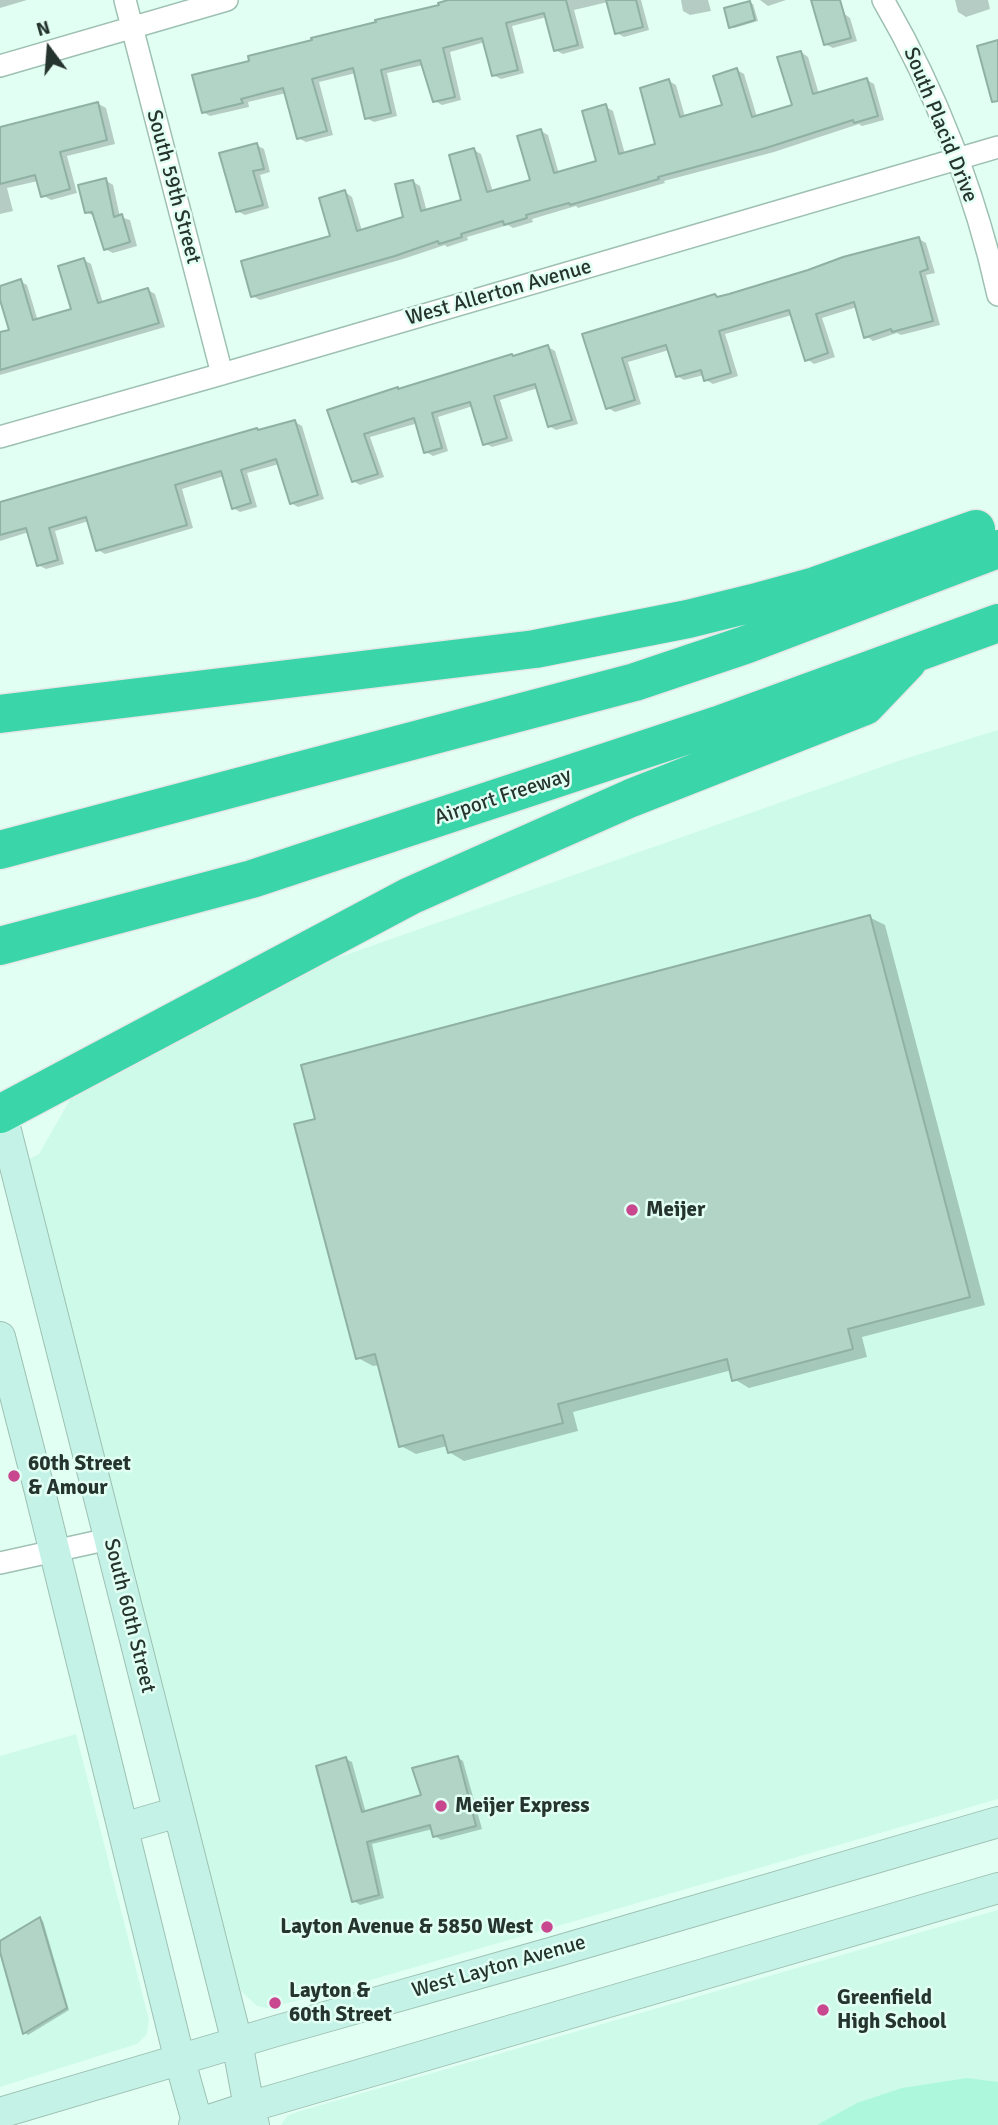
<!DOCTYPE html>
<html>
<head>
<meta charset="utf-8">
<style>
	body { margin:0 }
	#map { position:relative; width:998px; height:2125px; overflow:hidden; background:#e2fff4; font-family:Signika,sans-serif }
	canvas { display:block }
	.north { position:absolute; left:14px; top:14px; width:70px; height:70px; -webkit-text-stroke:5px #e2fff4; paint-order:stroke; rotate:344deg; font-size:19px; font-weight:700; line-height:28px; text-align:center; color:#26342f }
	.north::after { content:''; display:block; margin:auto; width:24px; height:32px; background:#26342f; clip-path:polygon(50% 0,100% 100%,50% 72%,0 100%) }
</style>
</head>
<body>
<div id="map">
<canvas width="998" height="2125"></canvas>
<div class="north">N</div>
</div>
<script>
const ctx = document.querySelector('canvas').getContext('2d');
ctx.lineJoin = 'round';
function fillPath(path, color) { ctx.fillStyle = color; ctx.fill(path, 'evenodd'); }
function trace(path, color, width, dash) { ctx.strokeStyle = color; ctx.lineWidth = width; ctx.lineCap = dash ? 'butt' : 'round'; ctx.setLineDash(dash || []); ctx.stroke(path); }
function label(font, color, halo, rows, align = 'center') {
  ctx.font = font + ' Signika,sans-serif'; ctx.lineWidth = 5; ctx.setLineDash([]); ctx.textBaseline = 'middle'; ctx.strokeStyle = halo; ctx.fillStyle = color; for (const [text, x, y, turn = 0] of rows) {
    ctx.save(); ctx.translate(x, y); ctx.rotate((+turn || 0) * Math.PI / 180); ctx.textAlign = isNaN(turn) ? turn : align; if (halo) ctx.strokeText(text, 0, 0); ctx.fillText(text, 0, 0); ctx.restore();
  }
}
fillPath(new Path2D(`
	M998,730v1069l-690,199 -41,10 -10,-2 -16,-15 -4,-14 -210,-817 12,-6 40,-70 221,-113 604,-212z
	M76,1734l73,286 -2,14 -10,10 -137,43v-331z
	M998,1910v215h-717l6,-9 13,-5z`), '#cefbe9');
fillPath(new Path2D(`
	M967,2078l31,4v43h-181l40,-22 45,-15z`), '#adf8dd');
fillPath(new Path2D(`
	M0,0h27l-27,8z
	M455,0h186l8,30 -25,7 -7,-4 -9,-31 -34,8 10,38 -21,6 -8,-4 -8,-33 -35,9 12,47 -23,6 -8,-4 -8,-33 -35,10 11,48 -19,5 -7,-4 -12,-36 -36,8 10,43 -23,6 -8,-4 -10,-45 -37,9 14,53 -27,7 -8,-4 -12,-45 -38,9 1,5 -39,9 -7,-4 48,-50 190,-56z
	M681,0h27l3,11 -21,4 -7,-4z
	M760,0h26l-18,6z
	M955,0h33l2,9 -24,8 -8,-5z
	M750,3l3,1 5,17 -24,7 -3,-2z
	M843,13l7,5 7,23 -24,7 -8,-4z
	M801,52l7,5 11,37 48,-14 7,4 10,36 -22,6 -3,-2 -85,28 -110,29 1,2 -87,25 -2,-2 -44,13 1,3 -20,6 -5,-3 -41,12 1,3 -21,7 -2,-2 -42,14 -143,41 -8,-4 80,-59 13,-45 7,5 10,34 43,-12 7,-38 8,5 7,26 37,-11 10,-51 7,4 12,38 39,-11 9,-50 7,4 11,39 39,-12 7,-56 8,5 12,43 32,-9 12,-64 7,4 9,32 39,-11 13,-36 7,4 13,43 37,-11z
	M97,103l9,5 9,36 -48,12 10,37 -26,7 -9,-5 -4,-14 -31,7 6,23 -13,3v-85z
	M256,145l8,4 6,23 -10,3 9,33 -24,7 -8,-4z
	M105,180l8,5 7,32 10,3 7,26 -24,7 -8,-4 -11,-33 -8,-4z
	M919,239l7,4 9,30 -9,2 14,50 -39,10 -4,-2 -24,8 -7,-5 -9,-29 -35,11 13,39 -21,7 -7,-5 -15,-44 -67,19 13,42 -25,8 -7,-4 -2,-5 -20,5 -7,-4 -8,-26 -41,12 13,42 -26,8 -7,-4 -24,-73 135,-37z
	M84,260l7,4 12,39 45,-13 7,4 10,33 -165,48v-41l11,-3 -11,-37v-7l20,-6 7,4 11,36 35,-11z
	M548,347l7,4 23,73 -22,6 -7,-4 -11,-38 -38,12 13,41 -21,6 -7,-4 -12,-37 -35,11 10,34 -15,5 -7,-4 -8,-29 -48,14 14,40 -24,8 -7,-4 -23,-70z
	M295,422l7,4 22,73 -26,8 -7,-4 -12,-39 -32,9 10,34 -17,5 -7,-4 -9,-32 -42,13 11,39 -88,26 -7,-4 -9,-29 -34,10 9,33 -18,5 -8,-4 -9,-33 -29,9v-37z
	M869,917l16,8 100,380 -123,32 5,20 -118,31 -15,-9 -2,-9 -159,42 5,19 -114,30 -15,-9 -2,-6 -31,8 -15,-8 -21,-81 -7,1 -15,-8 -41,-238z
	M457,1757l6,4 19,68 -41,11 -6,-4 -2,-7 -61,15 12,54 -24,7 -6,-4 -8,-142 6,3 14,51 57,-17z
	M40,1919l3,2 26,89 -41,25 -3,-2 -25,-90z`), '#0003');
const building = new Path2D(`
	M448,0h118l12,45 -24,6 -10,-38 -38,10 12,47 -26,6 -10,-38 -39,10 12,49 -22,5 -13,-42 -39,10 10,43 -26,6 -12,-51 -41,11 15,52 -30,8 -14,-51 -42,11 2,4 -41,10 -10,-38 57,-14 -1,-5 64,-16 -1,-2 65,-16 -1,-2 64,-15 -1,-2z
	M606,0h30l7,27 -28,7z
	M811,0h29l11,38 -27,7z
	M750,1l5,19 -26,8 -5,-20z
	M998,40v61l-6,1 -15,-56z
	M801,51l12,43 54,-16 11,38 -24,7 -1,-3 -87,28 -108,29 1,2 -89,26 -1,-2 -43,12 1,3 -23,7 -1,-4 -42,13 1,3 -23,7 -1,-3 -43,15 -144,41 -10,-36 89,-25 -11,-38 26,-8 12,41 46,-14 -8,-33 18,-4 8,31 40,-11 -12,-45 25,-7 13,44 43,-12 -13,-44 24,-7 13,44 42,-12 -14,-50 24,-7 13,50 36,-10 -15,-56 29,-9 11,38 42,-12 -9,-29 24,-8 15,49 40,-12 -15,-48z
	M98,102l9,38 -47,12 10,37 -29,8 -6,-22 -35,9v-57z
	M257,143l7,26 -11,2 10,34 -27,7 -17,-59z
	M106,178l8,39 8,-3 8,28 -26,8 -12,-38 -7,1 -7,-28z
	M919,237l9,32 -8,3 13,49 -41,11 -1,-3 -27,9 -10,-36 -38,12 12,39 -23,8 -16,-51 -70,21 12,42 -27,8 -3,-11 -25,7 -10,-32 -44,13 13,42 -29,9 -24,-75 133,-40 2,3 12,-3 79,-24 35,-13z
	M84,258l14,45 50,-15 11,35 -159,47v-38l9,-2 -9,-30v-14l21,-7 12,41 38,-11 -13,-43z
	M548,345l24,75 -24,7 -13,-43 -41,12 13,42 -24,7 -13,-43 -38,11 10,35 -18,5 -10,-35 -50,16 14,40 -26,8 -25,-72 71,-23v2l114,-35 1,2z
	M295,420l23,75 -28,9 -14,-45 -35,11 10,33 -19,6 -11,-38 -46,14 12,40 -91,26 -10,-34 -37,11 9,32 -21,6 -11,-38 -26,7v-33l257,-74 1,2z
	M870,915l100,382 -122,32 5,20 -121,32 -5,-22 -169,45 5,19 -115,30 -5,-18 -44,12 -24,-93 -19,5 -62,-235 21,-5 -14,-54z
	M458,1756l18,70 -43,11 -3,-12 -63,17 12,53 -27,7 -36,-136 30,-9 16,55 59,-17 -9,-27z
	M40,1917l27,91 -44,26 -23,-82v-11z`);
fillPath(building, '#b1d4c6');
trace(building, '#8fb1a4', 2);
const street = new Path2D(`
	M125,0l97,374
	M883,0c52,89 93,194 115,295
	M0,66l227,-66
	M0,437l222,-63 776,-227
	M0,1563l109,-24`);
const secondary = new Path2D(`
	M0,1107l237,935 12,65 5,18
	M0,1337l40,155 140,569 18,64
	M123,1828l55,-16
	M0,2113l276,-82 278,-79 444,-130
	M194,2125l55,-18 749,-219`);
const highway = new Path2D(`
	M0,714l535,-65 153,-30 65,-16 62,-17 161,-57
	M0,850l635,-168 110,-37 253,-96
	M0,946l252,-67 466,-154 280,-102
	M0,1114l410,-218 221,-98 234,-92 43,-45`);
trace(street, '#9ec0b3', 24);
trace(secondary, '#9ec0b3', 32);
trace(highway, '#e5e7e6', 41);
trace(street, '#fff', 21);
trace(secondary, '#c4f2e6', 30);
trace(highway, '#3bd5aa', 38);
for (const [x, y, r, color] of [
	[632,1210,7,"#c9478f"],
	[14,1476,7,"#c9478f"],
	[441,1806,7,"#c9478f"],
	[547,1927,7,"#c9478f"],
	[275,2003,7,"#c9478f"],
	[823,2010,7,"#c9478f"]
]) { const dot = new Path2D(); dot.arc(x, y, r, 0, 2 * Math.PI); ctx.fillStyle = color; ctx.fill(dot); trace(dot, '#e2fff4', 2.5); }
label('21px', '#26342f', '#e2fff4', [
	["South Placid Drive",940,125,68],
	["South 59th Street",173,187,75],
	["West Allerton Avenue",499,293,-16],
	["Airport Freeway",503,797,-18],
	["South 60th Street",129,1616,76],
	["West Layton Avenue",499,1967,-16]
]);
label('bold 21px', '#26342f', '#e2fff4', [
	["Meijer",646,1210],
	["60th Street",28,1464],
	["& Amour",28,1488],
	["Meijer Express",455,1806],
	["Layton Avenue & 5850 West",533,1927,"right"],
	["Layton &",289,1991],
	["60th Street",289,2015],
	["Greenfield",837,1998],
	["High School",837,2022]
], 'left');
</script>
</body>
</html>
